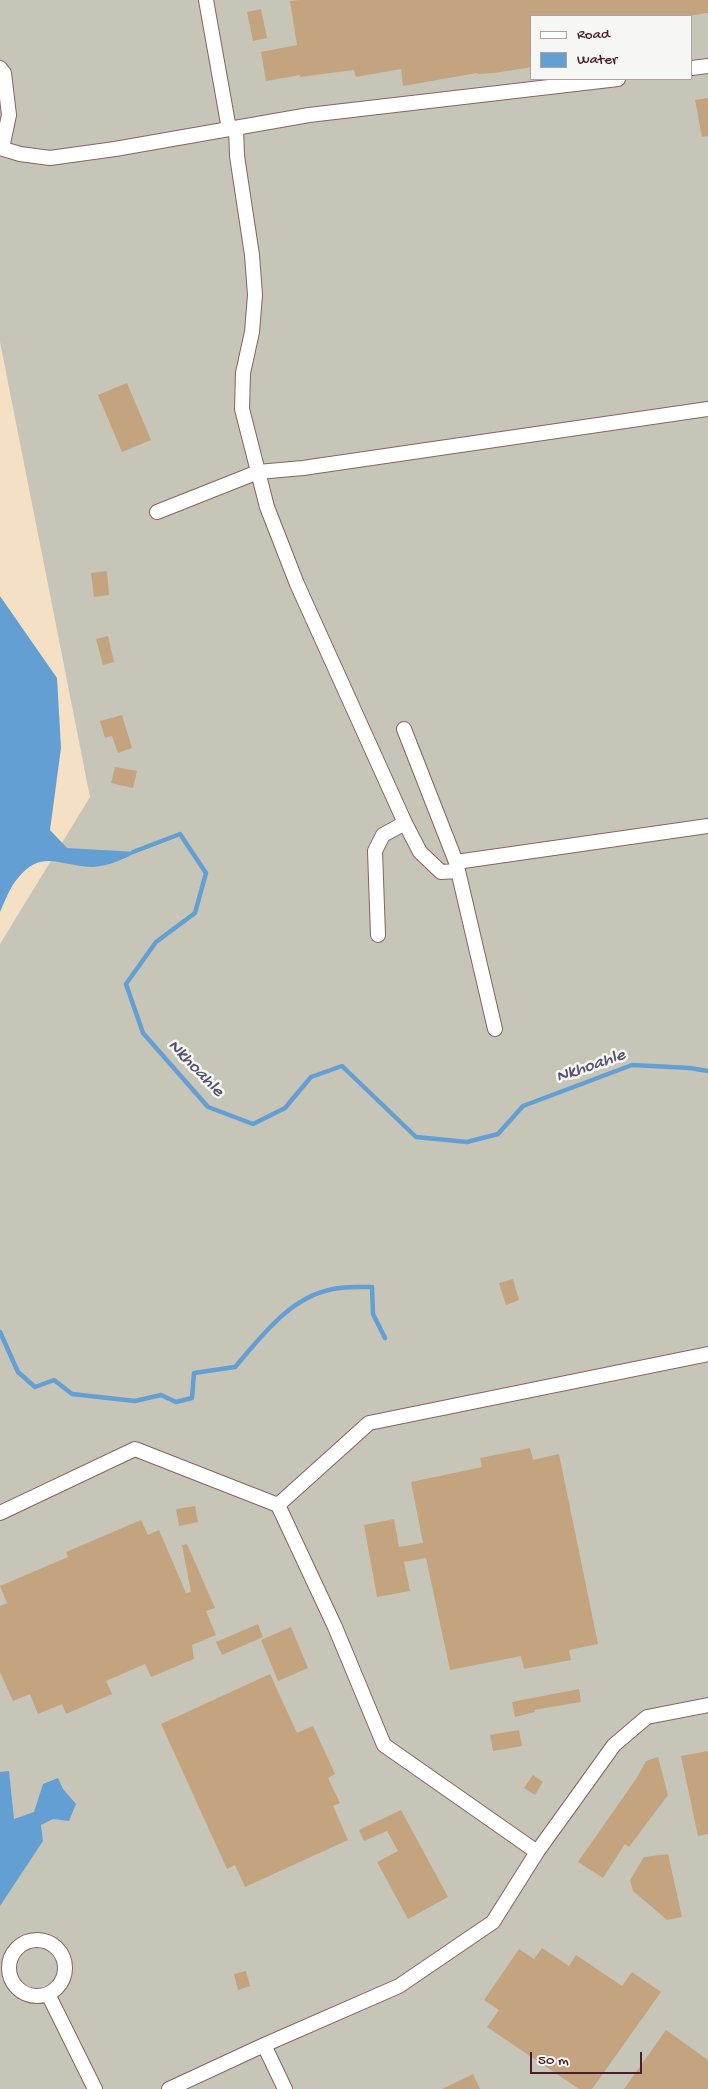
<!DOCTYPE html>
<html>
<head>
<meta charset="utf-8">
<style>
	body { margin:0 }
	#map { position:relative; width:708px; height:2089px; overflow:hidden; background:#f4e0c5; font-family:"Gochi Hand",sans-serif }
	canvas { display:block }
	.legend { position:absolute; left:530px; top:15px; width:162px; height:65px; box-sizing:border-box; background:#f6f6f2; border:1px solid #b1a0a2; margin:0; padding:6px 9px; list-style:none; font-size:15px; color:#4a1f2b }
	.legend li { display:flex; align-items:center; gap:10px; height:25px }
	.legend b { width:25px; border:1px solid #b1a0a2 }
	.scale { position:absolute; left:530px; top:2052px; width:112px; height:22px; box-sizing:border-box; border:2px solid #4a1f2b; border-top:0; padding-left:6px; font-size:15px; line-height:18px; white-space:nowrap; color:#4a1f2b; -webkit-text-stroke:4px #f6f6f2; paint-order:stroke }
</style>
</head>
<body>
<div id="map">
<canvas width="708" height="2089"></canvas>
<ul class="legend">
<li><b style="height:6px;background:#fff"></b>Road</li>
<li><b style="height:14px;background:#649fd4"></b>Water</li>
</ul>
<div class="scale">50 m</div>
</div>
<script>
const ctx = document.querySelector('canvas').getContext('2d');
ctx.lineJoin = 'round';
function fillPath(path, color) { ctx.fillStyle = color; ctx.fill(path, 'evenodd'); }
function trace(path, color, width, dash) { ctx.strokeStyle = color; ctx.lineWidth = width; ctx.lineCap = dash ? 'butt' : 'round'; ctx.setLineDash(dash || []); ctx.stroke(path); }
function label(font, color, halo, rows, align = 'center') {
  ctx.font = font + ' "Gochi Hand",sans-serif'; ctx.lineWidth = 5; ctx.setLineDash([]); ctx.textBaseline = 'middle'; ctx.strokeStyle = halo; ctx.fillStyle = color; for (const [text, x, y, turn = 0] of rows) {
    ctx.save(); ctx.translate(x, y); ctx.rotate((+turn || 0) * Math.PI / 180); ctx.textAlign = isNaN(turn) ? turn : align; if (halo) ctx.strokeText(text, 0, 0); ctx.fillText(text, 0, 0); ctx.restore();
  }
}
fillPath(new Path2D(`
	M0,0h708v2089h-708v-1145l90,-147 -90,-455zM532,16h160v63h-160z`), '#c7c5b8');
fillPath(new Path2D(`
	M0,596l57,82 4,70 -11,82 17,18 70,4c-13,7 -28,14 -44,15 -31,0 -51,-19 -75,11 -8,9 -13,23 -18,34z
	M9,1771l5,48 20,-7 9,-28 15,-6 5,11 13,15 -7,17 -16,-2 -12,6 2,16 -43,65v-134z`), '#649fd4');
trace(new Path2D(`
	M133,852l47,-18 26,39 -11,40 -39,29 -30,42 17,49 65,74 45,17 32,-16 26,-31 31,-11 74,71 51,5 31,-8 25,-28 109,-41 58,3 18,3
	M0,1332l18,40 17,15 19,-7 18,14 63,7 26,-6 15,7 16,-4 2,-25 41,-6c27,-31 55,-70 98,-78 12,-3 26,-2 39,-2l1,27 12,24`), '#649fd4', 4.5);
fillPath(new Path2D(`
	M299,0h409v13l-19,3h-157v51l-37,6 -17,1 -1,-1 -74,13 -2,-17 -45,8 -2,-7 -54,7v-2l-34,6 -5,-29 36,-7 -7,-44z
	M261,9l6,29 -14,3 -6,-29z
	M708,98v38l-6,1 -7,-37z
	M127,383l24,57 -29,12 -24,-57z
	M107,571l2,24 -15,2 -3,-24z
	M108,636l6,26 -11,3 -7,-26z
	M122,715l10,33 -14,5 -6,-17 -7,2 -5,-17z
	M115,767l22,4 -4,17 -22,-5z
	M513,1279l6,21 -13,5 -7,-22z
	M530,1448l3,12 26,-6 39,190 -29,6 2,10 -47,9 -3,-13 -71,14 -24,-112 -22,4 6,29 -33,6 -13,-72 30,-6 5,28 24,-4 -12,-61 71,-15 -2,-9z
	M195,1506l3,16 -19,4 -3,-17z
	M141,1520l7,15 11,-5 27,63 5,-1 -9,-47 5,-1 28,64 -9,3 10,24 -24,10 2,14 -43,18 -6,-13 -39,17 6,13 -46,20 -4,-10 -24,10 -8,-20 -17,7 -13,-29v-66l7,-3 -7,-17 68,-29 -2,-5z
	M258,1624l5,13 -41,18 -6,-13z
	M291,1627l17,41 -30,13 -17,-41z
	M270,1674l27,59 16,-7 22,48 -7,4 12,25 -7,3 15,34 -103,47 -10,-22 -8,4 -66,-145z
	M579,1689l2,13 -47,8 1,2 -20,5 -3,-15z
	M519,1730l3,16 -29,5 -3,-16z
	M708,1751v83l-10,2 -17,-80z
	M658,1757l10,38 -39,52 -4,-3 -22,34 -25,-16 58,-83 10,-18z
	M533,1775l10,7 -8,13 -11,-7z
	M401,1810l47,87 -40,22 -31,-57 21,-11 -11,-20 -23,10 -5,-11z
	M668,1854l14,63 -15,3 -34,-29 -3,-11 14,-23z
	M542,1948l27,18 7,-11 46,31 10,-14 29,20 -69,97h-13l-92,-62 12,-17 -15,-10 35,-51 15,10z
	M246,1971l4,15 -12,4 -4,-16z
	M666,2030l42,30v29h-84z
	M473,2074l7,15h-38z`), '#c4a47f');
const minor = new Path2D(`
	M206,0l23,129
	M0,68l4,5 5,42 -7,33
	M692,68l16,-2
	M236,128l1,28 15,99 3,40 -3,37 -9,41 -1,36 25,98 30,77 108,239 15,29 21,20 17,-1
	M0,148l20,6 30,4 65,-9 194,-34 309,-36
	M157,512l101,-40 45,-4 405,-59
	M404,729l52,133 39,167
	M456,862l252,-36
	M378,935l-3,-84 8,-16 22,-12
	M278,1505l57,122 49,118 153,107
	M0,1513l135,-64 143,56 91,-82 339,-69
	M9 1968a28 28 0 1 1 56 0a28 28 0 1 1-56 0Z
	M48,1994l47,95
	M264,2045l21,44
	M169,2089l95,-44 135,-59 94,-64 44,-70 77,-107 33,-28 61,-12`);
trace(minor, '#866361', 16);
trace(minor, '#fff', 14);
label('italic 18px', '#54526f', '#f6f6f2', [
	["Nkhoahle",591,1067,-19],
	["Nkhoahle",195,1069,46]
]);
</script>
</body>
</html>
